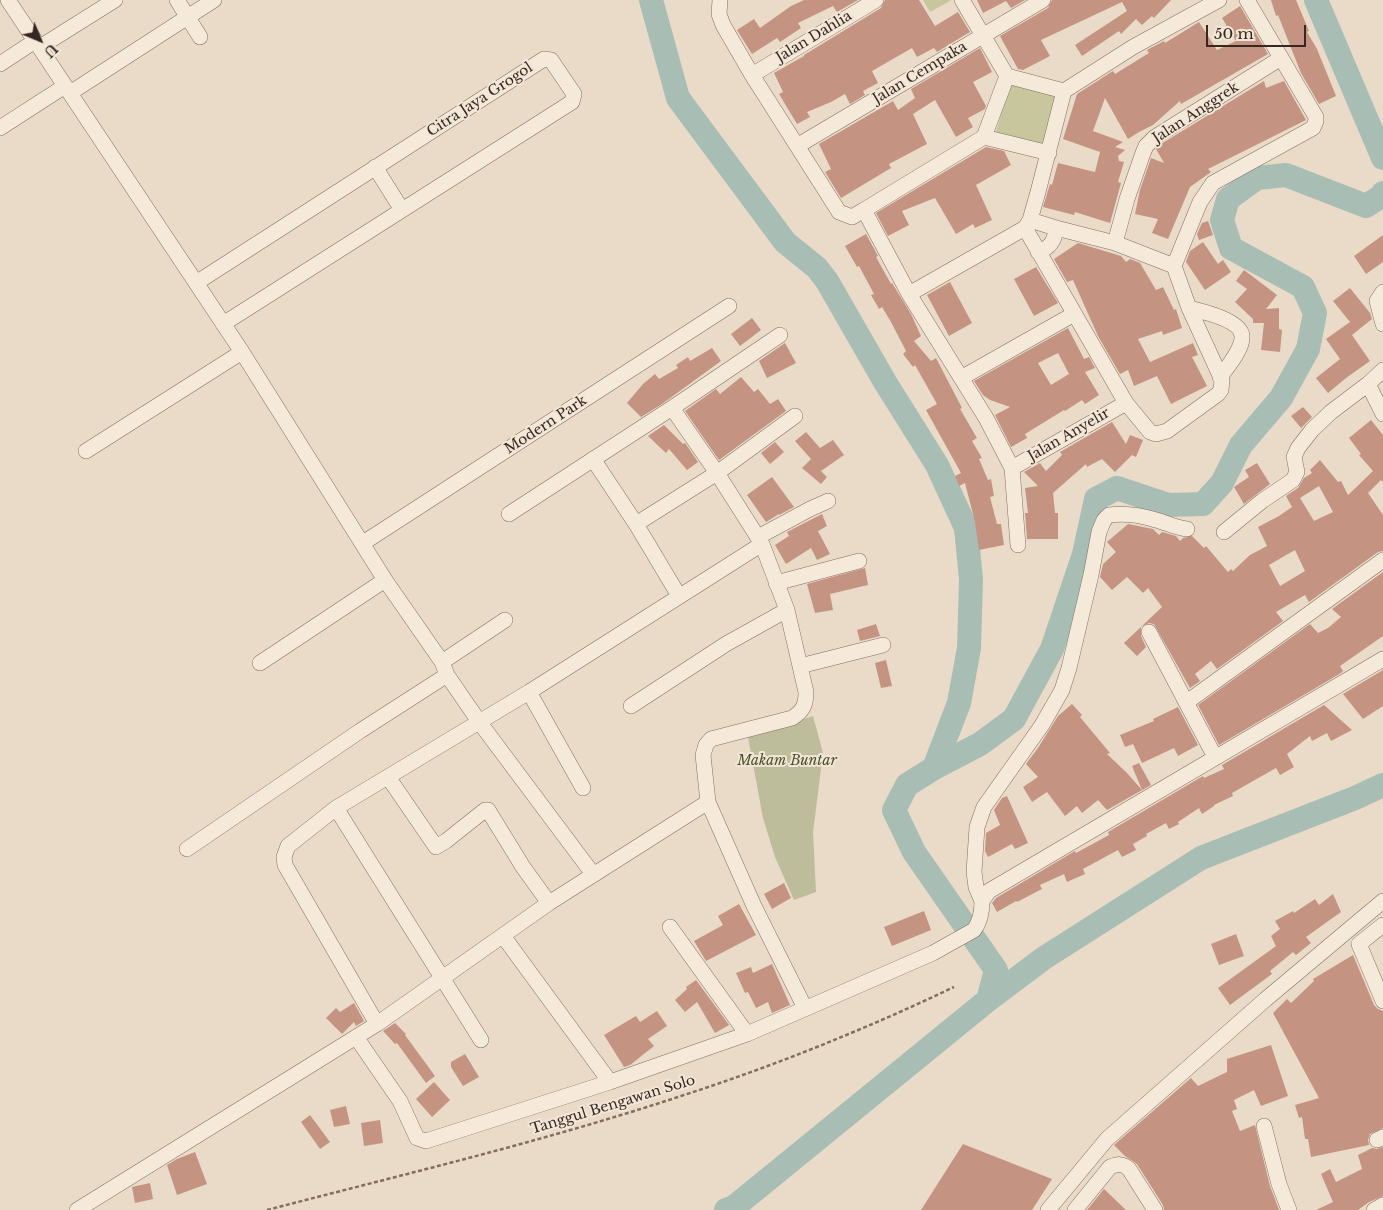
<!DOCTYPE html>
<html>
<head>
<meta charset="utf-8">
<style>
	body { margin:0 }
	#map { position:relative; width:1383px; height:1210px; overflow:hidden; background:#eadbc8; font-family:"Libre Baskerville",serif }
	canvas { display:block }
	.north { position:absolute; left:15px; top:15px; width:50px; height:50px; -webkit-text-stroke:4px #f2e6d7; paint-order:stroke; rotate:135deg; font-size:14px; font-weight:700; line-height:20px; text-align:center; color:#362821 }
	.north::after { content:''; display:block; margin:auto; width:18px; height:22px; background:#362821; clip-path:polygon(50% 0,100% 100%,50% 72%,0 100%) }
	.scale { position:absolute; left:1206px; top:25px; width:100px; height:22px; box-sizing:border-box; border:2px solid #362821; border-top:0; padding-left:6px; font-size:15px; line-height:18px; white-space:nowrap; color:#362821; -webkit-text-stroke:4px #f2e6d7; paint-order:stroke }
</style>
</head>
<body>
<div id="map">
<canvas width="1383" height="1210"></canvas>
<div class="north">U</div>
<div class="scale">50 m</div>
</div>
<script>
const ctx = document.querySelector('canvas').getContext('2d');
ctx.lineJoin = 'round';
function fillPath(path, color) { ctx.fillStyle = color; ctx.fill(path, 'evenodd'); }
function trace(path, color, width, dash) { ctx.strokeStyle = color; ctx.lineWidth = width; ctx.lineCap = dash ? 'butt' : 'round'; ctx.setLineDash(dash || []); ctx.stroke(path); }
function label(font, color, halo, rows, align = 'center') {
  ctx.font = font + ' "Libre Baskerville",serif'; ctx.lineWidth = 4; ctx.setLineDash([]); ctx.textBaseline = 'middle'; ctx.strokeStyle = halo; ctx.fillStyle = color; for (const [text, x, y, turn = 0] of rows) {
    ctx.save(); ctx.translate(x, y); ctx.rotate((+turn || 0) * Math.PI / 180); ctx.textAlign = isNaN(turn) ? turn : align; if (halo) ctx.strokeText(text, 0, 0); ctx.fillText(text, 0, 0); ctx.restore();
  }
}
fillPath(new Path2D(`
	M923,0h27v1l-20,11z
	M1010,83l47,13 -13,49 -48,-13z`), '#c7c69d');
fillPath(new Path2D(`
	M813,716l10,37 -10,79 3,60 -22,8 -19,-43 -12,-39 -15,-81z`), '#bdbc9b');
trace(new Path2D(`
	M651,0l27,98 107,144 32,26 10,13 58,101 52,83 29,63 5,51 -2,69 -10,55 -25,65
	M1316,0l67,158
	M988,1000l8,-30 -82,-118 -20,-42 13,-25 27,-17 46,-24 34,-25 38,-70 32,-95 12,-55 21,-11 51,17 35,-1 19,-21 19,-38 40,-47 27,-49 7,-36 -12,-26 -72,-39 -9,-28 6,-21 29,-21 29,-3 80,31 17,-11v-2
	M726,1210l8,-3 254,-207 56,-42 157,-100 154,-60 28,-13`), '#a8beb5', 24);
fillPath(new Path2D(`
	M804,0h54l-21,12 -4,-6 -35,17 3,5 -21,14 -3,-4 -25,16 -15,-24 17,-11 6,9 31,-22z
	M885,0h34l16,26 23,-14 12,20 -33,20 -3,-4 -17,9 -5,-9 -40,23 6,12 -15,8 2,4 -15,9 -5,-10 -14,8 -24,10 3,5 -13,7 -18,-30 4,-2 -9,-19 30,-17v-1l77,-47z
	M977,0h48l-14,8 -5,-7 -23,12z
	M1052,0h119l-17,18 -2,-2 -10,9 -6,-6 -15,15 -2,-3 -37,25 -7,-11 52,-34 -5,-9 -81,38 9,16 -27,14 -5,-1 -18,-33 48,-28z
	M1271,0h25l13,31 -2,1 10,17 19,47 -17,8 -18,-31 -23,-58 -2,1z
	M1240,6l28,48 -87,50 -1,-3 -27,24 -14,7 -11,7 -23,-41 -12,33 30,11 -8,5 10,3 -7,6 1,5 5,1 -6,20 3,1 -11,40 -35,-11 -1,3 -31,-8 7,-23 2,1 6,-22 37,9 5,-20 -37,-13 14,-45 36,-23 2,3 34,-21 -2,-3 17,-9 1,2 34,-21 18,28 19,-9 -14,-23z
	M980,48l12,24 -19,10 13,24 -1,3 -17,9 5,9 -17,10 -21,-37 -22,14 14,30 -38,20 2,4 -50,30 -16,-26 6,-3 -12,-25 74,-43 5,9 17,-12 -4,-9z
	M1264,81l2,7 18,-7 22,39 -98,49 3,3 -21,15 -22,52 -16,-6 6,-14 -23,-5 5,-24 11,-32 13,5 -8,-14 5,-5z
	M986,147l18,4 7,14 -35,20 16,35 -17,8 -2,-4 -17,10 -21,-36 -33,13 7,14 -21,11 -12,-23z
	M1208,221l5,14 -14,5 -2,-6 5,-11z
	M866,234l12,22 -2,1 15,27 1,-1 19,31 10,22 -7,5 17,20 5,-3 26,50 -2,1 17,29 -5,3 10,17 -3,1 9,21 3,-1 3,17 -4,1 7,27h4l3,21 -25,5 -4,-28 -10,-39 -6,3 -4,-10 6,-3 -35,-63 11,-6 -22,-39 -2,2 -10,-13 3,-3 -15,-29 -9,-15 -3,2 -8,-14 3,-1 -15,-28 -2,1 -12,-21z
	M1383,235v27l-17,12 -12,-18z
	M1203,242l15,22 5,-4 8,12 -26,18 -19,-28 4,-11z
	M1078,243l43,13 5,6 4,-3 10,4 16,27 7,-3 11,23 2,-1 6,19 -19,7 -1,-4 -24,8 12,23 43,-19 5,12 -6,2 15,29 -36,18 -14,-28 -23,10 -6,-16 -8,4 -22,-38 -25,-56 -6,2 -13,-23z
	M1036,267l22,36 -24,13 -20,-37z
	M1244,270l33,25 -11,14 13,-1v21l3,1 -2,22 -19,-2 3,-27h-11v-4l-18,-17 12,-13 -11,-8z
	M950,282l22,41 -23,13 -22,-41z
	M1350,288l20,25 2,6 -20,16 18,26 -24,17 -18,15 -12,-15 24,-19 -14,-20 24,-17 -17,-21z
	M752,318l9,12 -21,16 -9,-12z
	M1068,328l16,31 5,-2 6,11 -10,4 14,23 -14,9 -3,-4 -17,11 -1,-1 -39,24 2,4 -16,9 -16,-32 15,-8 -20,-7 -7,-5 -9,-14zM1058,353l11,21 -18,11 -13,-22z
	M785,343l11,20 -29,15 -8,-17z
	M712,348l9,13 -59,43 -21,13 -14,-14 16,-19 12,-10 4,5 19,-11 -2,-3 12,-8 2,4z
	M741,377l13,15 4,-3 12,15 8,-5 8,12 -67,49 -34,-49 31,-22 4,5z
	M1303,407l9,10 -11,11 -10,-12z
	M1371,420l12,15v47l-2,-2 -13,13 15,22v36l-5,1 -69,50 -4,-7 -29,17 7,9 -66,48 -6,-8 -16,13 5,7 -10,7 -36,-64 -5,-1 -8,4v9l5,11 -9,9 -13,-13 38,-36 -14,-19 -5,5 -16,-16 -15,13 -12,-13 3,-13 13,-12 -9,-10 21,-18 25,5 6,6 3,-3 14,4 4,5 3,-3 9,-2 12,12 2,-2 22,26 3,-3 2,2 17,-16 17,-9 -9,-19 21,-11 13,-9 -6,-11 12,-8 6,-10 8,-5 -2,-3 10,-10 18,22 3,-1 7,14 25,-24 -14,-16 2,-1 -12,-16zM1319,486l14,26 -19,9 -14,-23zM1295,550l10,21 -25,15 -11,-21z
	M1112,422l14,22 4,-9 13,5 -7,17 -4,-2 -17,17 -13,-13 -15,8 -1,-3 -33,29 2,20h3v26h-31l-2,-26h3l-3,-25 13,-2 -14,-14 16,-9 6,8 16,-16 -2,-3z
	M664,425l19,19 2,-1 13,19 -11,8 -18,-21 -3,4 -18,-17z
	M806,432l14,16 13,-8 11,15 -23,16 6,6 -6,7 -19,-16 9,-9 -16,-18z
	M775,442l9,10 -14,12 -9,-11z
	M1257,463l13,21 -26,20 -10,-17 15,-10 -4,-7z
	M772,477l22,30 -15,8v-1l-13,8 -19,-27z
	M822,514l5,12 -9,5 12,23 -13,6 -6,-12 -25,16 -11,-19 14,-9 -2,-4z
	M865,568l3,17 -38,9 3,16 -18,3 -8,-29z
	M1383,572v64l-43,30 3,5 -2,2 -122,72 -21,-40 112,-81 8,9 10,-5 13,-11 -9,-8z
	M876,624l4,12 -20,5 -3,-11z
	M886,660l6,26 -11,2 -6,-25z
	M1383,670v36l-20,13 -20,-25z
	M1072,704l10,11 -2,2 30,36 -3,1 20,19 15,17 -10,-24 7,-3 12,22 -44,25 -9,-10 -16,13 -5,-7 -12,10 -18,-24 -15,10 -9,-15 15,-10 -12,-13 12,-16 20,-32z
	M1324,705l28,25 -21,11 -4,-8 -15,8 -2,-5 -23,18 7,13 -14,8 -4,-7 -44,25 1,3 -19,9v1l-12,8 -3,-6 -21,14 1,2 -10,5 -3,-6 -20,11 1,2 -14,8 3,6 -14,7 -4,-7 -35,19 2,5 -18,8 -3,-8 -24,11 2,4 -25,13 -1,-1 -19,11 -5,-9 4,-5 79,-47 1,2 33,-18 -1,-3 95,-56 1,2 20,-9 -2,-4z
	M1178,707l20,38 -20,11 -4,-8 -32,15 -9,-19 -8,3 -5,-12 34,-14 -1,-2z
	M1007,796l21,47 -13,6 -3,-5 -24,13 -3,-6 1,-18 14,-8 -6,-15 8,-12z
	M784,883l7,15 -19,11 -8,-15z
	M1333,894l8,18 -35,25 5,6 -15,12 -3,-3 -23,19 2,3 -42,31 -12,-17 58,-42 -5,-10 9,-7 -5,-8 18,-10 1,2 21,-14 4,6z
	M739,904l17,31 -50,26 -12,-20 29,-16 -5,-9z
	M924,911l7,19 -39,16 -8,-19z
	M1236,934l8,22 -25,9 -8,-21z
	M1353,955l21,50 4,4 5,2v117l-13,6 -2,6 1,5 -58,12 -3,-18h-3l-3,-22 -3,1 -4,-13 24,-7 -46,-85 14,-14 4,4 23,-22 -1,-2z
	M772,964l18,41 -18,8 -4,-11 -12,6 -8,-16 -3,1 -9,-20 15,-6 2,6z
	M696,980l33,45 -14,8 -18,-31 -12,10 -10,-12 12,-11 -1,-2z
	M354,1003l10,18 -8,5 -2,-4 -12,12 -16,-16 10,-10 4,4z
	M657,1011l10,15 -19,13 6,7 -24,19 -6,2 -20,-32 32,-19 4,6z
	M395,1023l11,11 -1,1 30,41 -9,7 -29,-40 -2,1 -12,-13z
	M1271,1045l17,51 -27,10 -7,-16 -20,10 3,9 -5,2 8,20 15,-6 15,61 9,24h-115l-1,-5 -26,-41 -12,-8 -11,-11 77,-67 7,8 29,-14v-13z
	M465,1054l14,23 -16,9 -12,-19v-5z
	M434,1082l16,18 -18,17 -16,-18z
	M346,1106l4,18 -16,3 -4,-17z
	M310,1115l20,27 -10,7 -19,-27z
	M380,1120l3,23 -19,3 -3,-23z
	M963,1144l89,35 -20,31h-111z
	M1383,1147v49l-14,6 -11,8h-42l17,-8 -12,-28 9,-5 6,13 26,-13 -4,-14 14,-7 5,1z
	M195,1152l12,32 -30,11 -10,-30 10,-6z
	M150,1183l3,16 -18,4 -3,-16z
	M1104,1189l22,21h-39z`), '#c49382');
const minor = new Path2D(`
	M8,0l234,352 143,228 57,82 5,13 33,48 113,151
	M177,0l23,37
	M720,0l-1,14 4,11 29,50 87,137 13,5 12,-7 45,84 77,124 26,50 6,77
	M962,0l45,76 57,15
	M40,47l75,-47
	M0,64l35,-23
	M752,75l124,-75
	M70,93l144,-93
	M0,128l65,-42
	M984,137l65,16
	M797,146l246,-146
	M375,167l27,43
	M864,210l120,-73 23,-61
	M1030,220l26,8 59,15 59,23
	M1025,228l101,175 24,29 6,2 11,-3 51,-37 3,-4 1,-10 -33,-72 -15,-42 26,-64 13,-19 100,-55 3,-7v-4l-69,-117
	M1115,243l12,-44 16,-46 3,-7 9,-9 126,-79
	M1038,252c12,-4 17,-11 18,-24
	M196,283l348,-224 7,1 23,34 -2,8 -349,222
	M1383,292l-6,9 6,23
	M909,294l116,-66 5,-8 8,-28 26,-101 69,-44 86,-47
	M1189,308c12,3 52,12 53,28 1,13 -14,30 -22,41
	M1383,370l-15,14 15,30
	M961,378l113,-64
	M672,408l45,65 45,71 25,66 19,82c0,13 -3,19 -14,26l-81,21 -5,6 -3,10 5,47 46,104 51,102
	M86,451l156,-99
	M593,459l43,65 43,72
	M1012,468l114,-65
	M509,514l163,-106 108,-73
	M636,524l81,-51 78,-57
	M1224,532l38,-31 31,-21 4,-8 -3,-15 4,-9 14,-18 19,-18 37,-28
	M758,537l52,-28 18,-8
	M363,543l366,-237
	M776,583l83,-22
	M1149,632l66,125
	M442,662l63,-42
	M260,663l125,-83
	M800,666l83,-21
	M529,692l54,96
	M1187,702l196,-142
	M631,706l95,-62 61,-34
	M388,777l48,70 10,-6 39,-31h3l35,57 26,36
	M336,808l145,232
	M187,849l173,-118 87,-56
	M982,901l-6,-14 -2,-15 3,-45 7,-20 58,-82 20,-35 7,-22 22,-93 8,-43 5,-12 5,-5c16,-2 31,0 47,5 11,3 20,8 31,9
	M1383,925l-24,19 24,57
	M670,927l77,107
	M503,936l107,146
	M377,1024l-92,-159 -1,-8 4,-11 48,-38 193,-116 233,-148
	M356,1037l44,64 17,37 9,3 184,-59 137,-48 186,-81 41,-23c7,-9 8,-19 8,-29l7,-10 394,-232
	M1264,1126l15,58 10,26
	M1377,1140l6,-3
	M77,1210l300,-186 172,-121 159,-101
	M1048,1210l59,-71 159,-140 117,-98
	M1075,1210l35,-43c8,-3 12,-4 19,2l26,41
	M1374,1210l9,-5`);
trace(minor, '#846d5f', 16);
trace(new Path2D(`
	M267,1210c138,-36 278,-69 414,-114 93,-30 185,-67 273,-109`), '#846d5f', 2.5, [4, 2.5]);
trace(minor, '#f5e9da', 15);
label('14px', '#362821', '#f2e6d7', [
	["Jalan Dahlia",814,37,-31],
	["Jalan Cempaka",920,73,-31],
	["Citra Jaya Grogol",480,100,-33],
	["Jalan Anggrek",1196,113,-33],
	["Modern Park",546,425,-33],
	["Jalan Anyelir",1069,435,-30],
	["Tanggul Bengawan Solo",613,1105,-17]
]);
label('italic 14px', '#4c5029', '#f2e6d7', [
	["Makam Buntar",787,761]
]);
</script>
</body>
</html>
